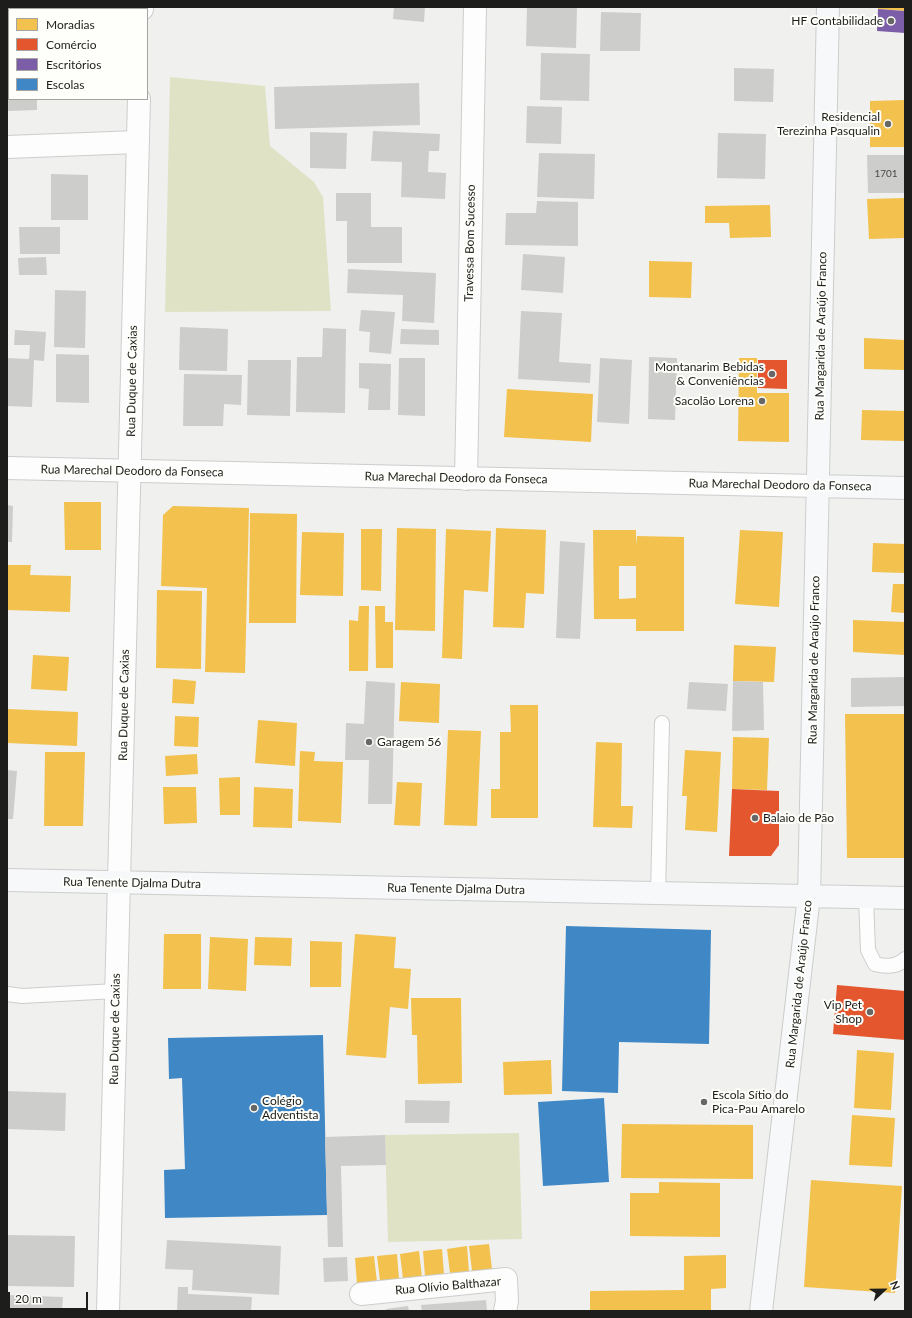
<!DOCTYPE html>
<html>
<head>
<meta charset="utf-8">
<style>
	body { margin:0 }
	#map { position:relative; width:912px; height:1318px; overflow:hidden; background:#f0f0ef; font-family:Lato,sans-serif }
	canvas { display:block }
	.frame { position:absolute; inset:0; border:8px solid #1d1d1c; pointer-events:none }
	.legend { position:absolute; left:8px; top:8px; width:140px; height:92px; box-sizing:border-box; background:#fefefb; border:1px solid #a4a4a2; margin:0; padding:5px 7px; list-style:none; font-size:12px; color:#1d1d1c }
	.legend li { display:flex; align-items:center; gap:8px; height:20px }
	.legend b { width:20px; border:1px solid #a4a4a2 }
	.north { position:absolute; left:864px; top:1270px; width:40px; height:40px; -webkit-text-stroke:3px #fefefb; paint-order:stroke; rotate:68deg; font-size:11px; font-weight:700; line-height:16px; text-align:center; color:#1d1d1c }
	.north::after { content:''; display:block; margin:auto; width:14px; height:18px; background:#1d1d1c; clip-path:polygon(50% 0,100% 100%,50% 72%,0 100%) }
	.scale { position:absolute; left:8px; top:1292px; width:80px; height:18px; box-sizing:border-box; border:2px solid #1d1d1c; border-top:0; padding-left:5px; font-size:12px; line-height:14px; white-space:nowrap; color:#1d1d1c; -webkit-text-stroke:3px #fefefb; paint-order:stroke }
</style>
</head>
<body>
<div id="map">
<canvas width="912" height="1318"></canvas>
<div class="frame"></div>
<ul class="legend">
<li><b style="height:11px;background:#f2c14e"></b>Moradias</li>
<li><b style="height:11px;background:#e4572e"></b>Comércio</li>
<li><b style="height:11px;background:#7b5ea7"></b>Escritórios</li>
<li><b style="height:11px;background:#3f88c5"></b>Escolas</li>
</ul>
<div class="north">N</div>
<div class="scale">20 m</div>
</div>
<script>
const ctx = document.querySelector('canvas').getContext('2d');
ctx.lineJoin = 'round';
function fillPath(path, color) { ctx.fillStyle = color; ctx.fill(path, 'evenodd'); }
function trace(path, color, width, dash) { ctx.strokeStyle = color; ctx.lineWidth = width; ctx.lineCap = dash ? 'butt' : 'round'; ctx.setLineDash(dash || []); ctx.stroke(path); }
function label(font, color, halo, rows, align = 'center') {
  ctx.font = font + ' Lato,sans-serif'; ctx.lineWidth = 4; ctx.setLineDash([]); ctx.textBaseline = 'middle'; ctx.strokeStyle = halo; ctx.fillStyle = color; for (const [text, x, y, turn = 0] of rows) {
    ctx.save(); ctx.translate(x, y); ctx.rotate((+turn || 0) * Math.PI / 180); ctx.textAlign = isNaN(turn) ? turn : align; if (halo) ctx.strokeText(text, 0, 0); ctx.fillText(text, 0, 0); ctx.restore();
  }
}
fillPath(new Path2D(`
	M170,77l95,9 5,60 44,36 9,15 8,114 -166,1z
	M519,1133l3,106 -134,3 -3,-107z`), '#e0e2c6');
fillPath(new Path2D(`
	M878,7h27v4l-27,-2z
	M905,100v47h-35v-46z
	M905,198v40l-36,1 -2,-40z
	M770,205l1,32 -41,1 -1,-15h-24v-17z
	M649,261l43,1 -1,36 -42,-1z
	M864,338l41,2v30l-41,-1z
	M739,358h18v35h32v49l-51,-1z
	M507,389l86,5 -2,48 -87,-5z
	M862,410l43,1v30l-44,-1z
	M64,502h37v48h-36z
	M173,506l76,2 -4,165 -40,-1 2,-84 -46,-2 2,-71z
	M250,513l47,1 -1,109h-47z
	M397,528l39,1 -1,102 -40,-1z
	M496,528l50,2 -2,64 -18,-1 -2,35 -31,-1z
	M361,529h21l-1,62 -20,-1z
	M446,529l45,2 -3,61 -24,-2 -2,69 -20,-1z
	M593,530h43v15l1,-9 47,1v94h-48v-12h-42zM619,566h17v32l-17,1z
	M740,530l43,2 -4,75 -44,-3z
	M302,532l42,1 -1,63 -43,-1z
	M873,543l32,1v29l-33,-1z
	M7,565h24l-1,10 41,1 -1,36 -63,-2z
	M893,584h12v29l-14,-1z
	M157,590l45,1 -1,78 -45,-1z
	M359,606h10l-1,65h-19v-51l9,1z
	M375,606h10v16h8v46h-17z
	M853,620l52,2v33l-52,-3z
	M734,645l42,2 -2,35 -41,-1z
	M33,655l36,2 -2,34 -36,-2z
	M173,679l23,2 -2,23 -22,-1z
	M401,682l39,2 -1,39 -40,-2z
	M510,705h28v113h-47v-29h9v-57h11z
	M7,709l71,3 -1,34 -70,-3z
	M845,714h60v144h-58z
	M175,716l24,1 -1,30 -24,-1z
	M258,720l39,3 -2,43 -40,-3z
	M448,730l33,1 -4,95 -33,-1z
	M733,737l36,1 -2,52 -35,-1z
	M596,742l26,1 -1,63h12l-1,22 -39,-1z
	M685,750l36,2 -4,80 -32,-2 2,-34h-5z
	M300,751l15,1 -1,9 29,1 -2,61 -43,-2z
	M45,752h40l-2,74h-39z
	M197,754l1,20 -32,2 -1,-20z
	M240,777v38h-20l-1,-37z
	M397,782l25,1 -2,43 -26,-1z
	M163,787h33l1,36 -33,1z
	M254,787l39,2 -1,39 -39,-1z
	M164,934h37v55h-38z
	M355,934l41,3 -2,31 17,1 -3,40 -18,-2 -4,51 -40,-3z
	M210,937l38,2 -2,52 -38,-2z
	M255,937l37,1 -1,28 -37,-1z
	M310,941l32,1 -1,45h-31z
	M411,998h50l1,85 -44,1 -1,-49h-5z
	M857,1050l37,3 -3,57 -37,-2z
	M551,1060l1,34 -48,1 -1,-33z
	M852,1115l43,3 -3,49 -43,-2z
	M622,1124l131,1v54l-132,-1z
	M811,1180l91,6 -7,107 -91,-6z
	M659,1182l61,1v54l-90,-1v-43h29z
	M489,1244l3,25 -20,2 -3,-25z
	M467,1246l2,26 -19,1 -3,-24z
	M442,1249l2,25 -19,2 -2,-25z
	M419,1251l3,26 -19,2 -3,-25z
	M397,1254l2,25 -19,2 -3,-25z
	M726,1255v33l-15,1v22h-121v-20l94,-1v-34z
	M374,1256l3,26 -20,2 -2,-26z`), '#f2c14e');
fillPath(new Path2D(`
	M758,360h29v29l-29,-1z
	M732,789l47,2v54l-8,11h-42z
	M837,985l68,6v49l-72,-6z`), '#e4572e');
fillPath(new Path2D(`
	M878,9l27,2v22l-28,-2z`), '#7b5ea7');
fillPath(new Path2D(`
	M566,926l145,4 -2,114 -90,-2 -1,51 -56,-2z
	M323,1035l4,180 -162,3 -1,-48 21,-1 -3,-91 -13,1 -1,-41z
	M604,1098l5,84 -66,4 -5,-84z`), '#3f88c5');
fillPath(new Path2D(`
	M394,7h31l-1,15 -31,-3z
	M527,7h50l-1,41 -50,-2z
	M601,12l40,1 -1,38h-40z
	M7,16h2v83h28v11l-30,1z
	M541,53l49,1 -1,47 -49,-1z
	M734,68l40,1 -1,33 -39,-1z
	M419,83l1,42 -145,4 -1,-42z
	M527,106l35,1 -1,37 -35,-1z
	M373,131l67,3 -1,17h-10l-1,21 18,1 -1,26 -44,-2 1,-35 -31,-1z
	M310,132l37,1 -1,36 -36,-1z
	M718,133l48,1 -1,45 -48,-1z
	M539,153l56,1 -1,45 -57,-2z
	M867,155h38v38h-37z
	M51,174l37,1v45h-37z
	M336,193h35v34h31v36h-55v-42h-11z
	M537,201l41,1v44l-73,-1 1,-32h30z
	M19,227h41v27h-40z
	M523,254l42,3 -2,36 -42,-3z
	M46,257l1,18h-28l-1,-17z
	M348,269l88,4 -2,50 -32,-2 1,-26 -56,-2z
	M55,290l31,1 -1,57 -31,-1z
	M361,310l34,2 -4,42 -22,-2 1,-20 -11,-1z
	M521,311l41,2 -3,49 32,2 -1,19 -72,-4z
	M180,327l48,2 -1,42 -48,-1z
	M323,328l23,1 -1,84 -49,-1 1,-55h25z
	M401,329l38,1v15l-39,-1z
	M15,330l31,2 -2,29 -10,-1 -2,47 -25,-1v-48l22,1 1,-14h-16z
	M56,354l33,1v48l-33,-1z
	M649,357l28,1 -2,62 -27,-1z
	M399,358h26v58l-27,-1z
	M600,358l32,2 -3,64 -32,-2z
	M248,360h43l-1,56 -43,-1z
	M359,363l32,1 -1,46h-22l1,-21 -10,-1z
	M184,374l58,1 -1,30 -17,-1 -1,22h-40z
	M7,505l6,1 -1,36h-5z
	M560,541l25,2 -5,96 -24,-1z
	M905,677v29l-54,1v-29z
	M366,681l29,2 -3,121h-24l1,-44h-24l1,-37 18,1z
	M733,681l30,1 1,48 -32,1z
	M689,682l39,2 -2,27 -39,-2z
	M7,770l10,1 -4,48h-6z
	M7,1091l59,2 -1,38 -58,-2z
	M405,1100l45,1 -1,22h-44z
	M385,1135l1,30 -45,1 2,81h-15l-3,-110z
	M7,1235l68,1 -1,51 -67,-1z
	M167,1240l114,6 -2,49 -87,-5 1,-20 -28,-1z
	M347,1257l1,24 -24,1 -1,-24z
	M178,1287h10v7l64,3 -1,14h-74z
	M7,1295l56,2 -1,14h-55z
	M486,1300l1,11h-65l-1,-6z
	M408,1306l1,5h-22l-1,-2z`), '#cdcdcc');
const lane = new Path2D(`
	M658,893l4,-170
	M866,898l2,52 7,14c11,3 22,3 30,-5
	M7,994l15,2 94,-5`);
const street = new Path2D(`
	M142,9v-2
	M7,147l131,-5
	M7,468l810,18
	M466,479l9,-472
	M361,1294l145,-15 1,22 -2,10
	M108,1311l31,-1212`);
const secondary = new Path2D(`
	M817,486l88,2
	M7,880l898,18
	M761,1311l48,-415 19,-889`);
trace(lane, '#cdcdcc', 16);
trace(street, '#cdcdcc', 24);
trace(secondary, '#cdcdcc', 24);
trace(lane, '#fdfdfd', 14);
trace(street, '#fdfdfd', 22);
trace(secondary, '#f6f8f9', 22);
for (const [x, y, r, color] of [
	[891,21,4,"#676766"],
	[888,124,4,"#676766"],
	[772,374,4,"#676766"],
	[762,401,4,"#676766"],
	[369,742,4,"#676766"],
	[755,818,4,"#676766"],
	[870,1012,4,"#676766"],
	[704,1102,4,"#676766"],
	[254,1108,4,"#676766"]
]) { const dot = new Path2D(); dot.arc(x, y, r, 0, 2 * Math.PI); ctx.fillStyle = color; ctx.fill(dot); trace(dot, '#fefefb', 1.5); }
label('10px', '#494948', null, [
	["1701",886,174]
]);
label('12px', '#1d1d1c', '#fefefb', [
	["HF Contabilidade",883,21],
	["Residencial",880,117],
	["Terezinha Pasqualin",880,131],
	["Montanarim Bebidas",764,367],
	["& Conveniências",764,381],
	["Sacolão Lorena",754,401],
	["Garagem 56",377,742,"left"],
	["Balaio de Pão",763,818,"left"],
	["Vip Pet",862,1005],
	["Shop",862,1019],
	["Escola Sítio do",712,1095,"left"],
	["Pica-Pau Amarelo",712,1109,"left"],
	["Colégio",262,1101,"left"],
	["Adventista",262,1115,"left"]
], 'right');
label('12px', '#1d1d1c', '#fefefb', [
	["Travessa Bom Sucesso",470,243,-89],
	["Rua Margarida de Araújo Franco",821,336,-89],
	["Rua Duque de Caxias",132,381,-89],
	["Rua Marechal Deodoro da Fonseca",132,471,1],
	["Rua Marechal Deodoro da Fonseca",456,478,1],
	["Rua Marechal Deodoro da Fonseca",780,485,1],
	["Rua Margarida de Araújo Franco",814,660,-89],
	["Rua Duque de Caxias",124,705,-89],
	["Rua Tenente Djalma Dutra",132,883,1],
	["Rua Tenente Djalma Dutra",456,889,1],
	["Rua Margarida de Araújo Franco",799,984,-84],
	["Rua Duque de Caxias",115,1029,-89],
	["Rua Olívio Balthazar",448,1286,-5]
]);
</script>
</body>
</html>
